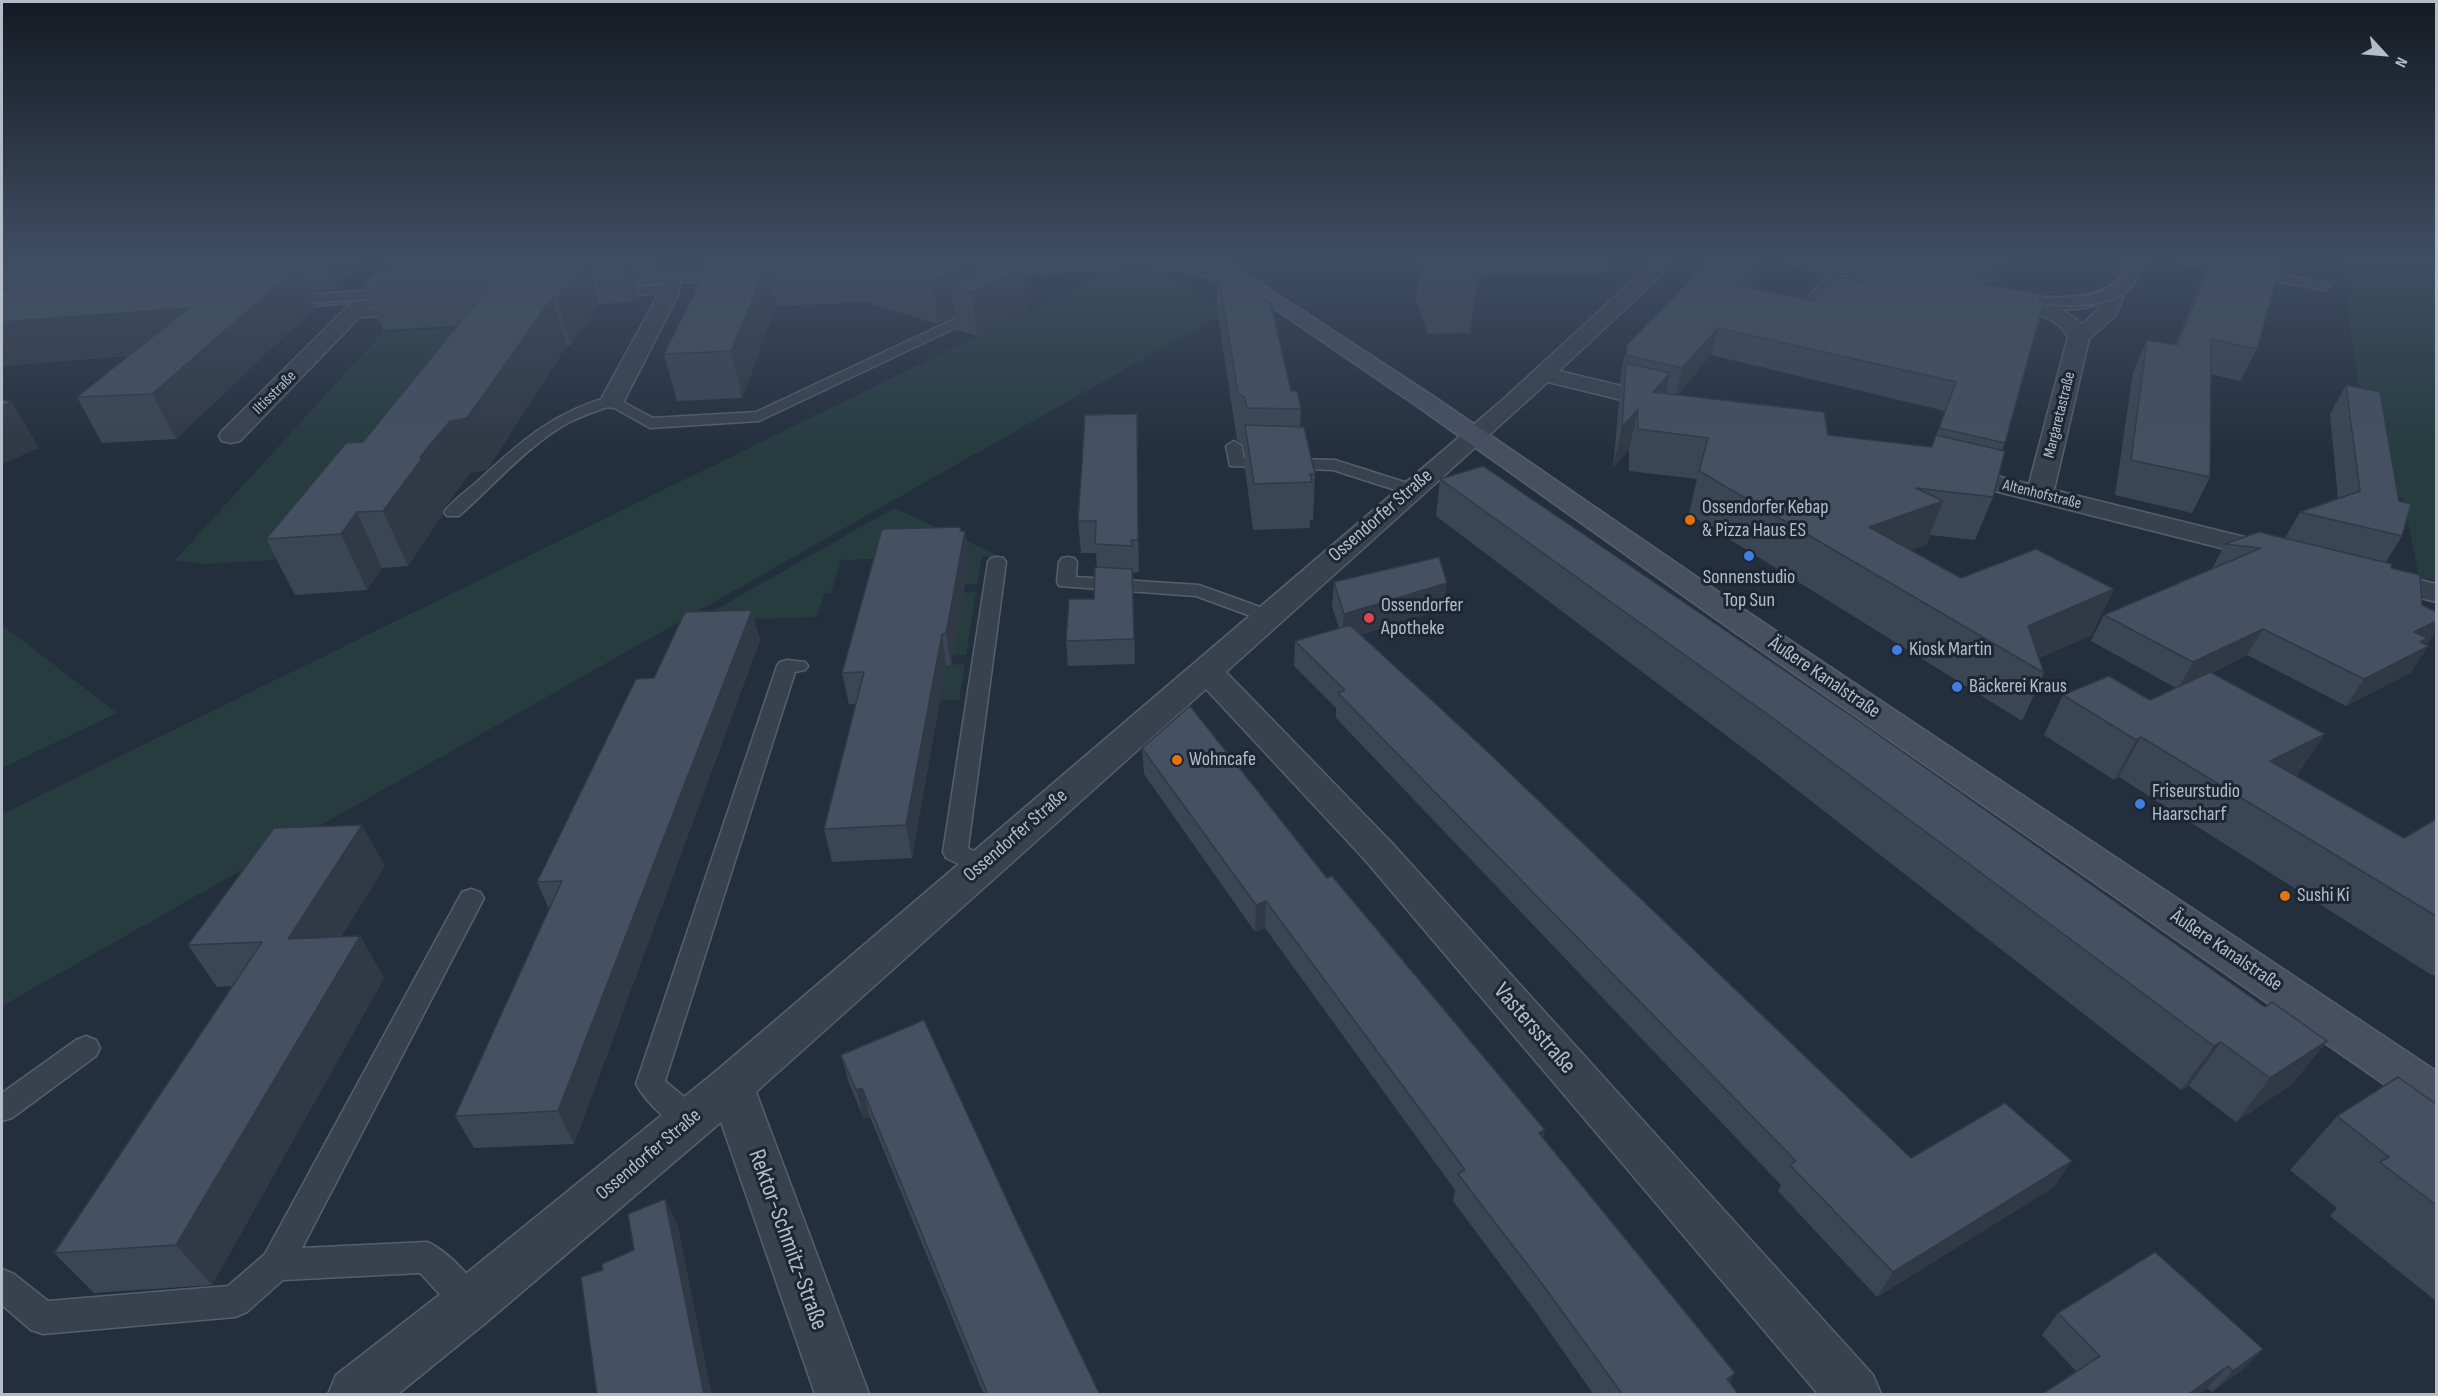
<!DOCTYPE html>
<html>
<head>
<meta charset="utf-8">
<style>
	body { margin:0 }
	#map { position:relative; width:2438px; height:1396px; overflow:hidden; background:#242f3e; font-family:"Sofia Sans Condensed",sans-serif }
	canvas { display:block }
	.frame { position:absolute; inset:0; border:3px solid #b4bcc9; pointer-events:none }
	.north { position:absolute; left:2354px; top:24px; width:60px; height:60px; -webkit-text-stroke:4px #1d2633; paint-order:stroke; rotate:116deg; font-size:16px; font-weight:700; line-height:24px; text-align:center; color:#b4bcc9 }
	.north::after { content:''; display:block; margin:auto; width:21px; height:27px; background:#b4bcc9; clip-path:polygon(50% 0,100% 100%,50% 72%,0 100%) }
</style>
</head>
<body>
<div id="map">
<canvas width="2438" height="1396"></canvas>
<div class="frame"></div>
<div class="north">N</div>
</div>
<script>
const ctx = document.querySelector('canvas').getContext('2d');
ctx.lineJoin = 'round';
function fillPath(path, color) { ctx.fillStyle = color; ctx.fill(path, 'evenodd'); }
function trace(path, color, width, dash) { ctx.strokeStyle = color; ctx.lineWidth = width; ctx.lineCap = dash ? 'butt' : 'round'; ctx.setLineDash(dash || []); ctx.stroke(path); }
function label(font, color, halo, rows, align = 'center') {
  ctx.font = font + ' "Sofia Sans Condensed",sans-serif'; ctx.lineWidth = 6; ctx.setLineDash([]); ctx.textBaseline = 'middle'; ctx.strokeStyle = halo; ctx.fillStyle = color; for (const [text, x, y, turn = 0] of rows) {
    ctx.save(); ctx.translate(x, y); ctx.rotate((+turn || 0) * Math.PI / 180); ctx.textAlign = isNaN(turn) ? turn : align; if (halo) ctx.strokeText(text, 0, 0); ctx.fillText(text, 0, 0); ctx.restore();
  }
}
fillPath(new Path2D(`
	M2341,260h95v321l-17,-4 -16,-79 -30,-7z
	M1157,270l70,41 -1225,695v-192l1102,-540z
	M462,328l-188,232 -70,4 -29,-4 208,-228z
	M894,508l112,51 -24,-3 -5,28 -17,1 4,-29 -123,4 -10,33 -7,1 -7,23 -121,4z
	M976,592l-10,63 -18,1 10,-63z
	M2,625l115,88 -115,55z
	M965,664l-6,36 -19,1 6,-36z`), '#263c3f');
const service = new Path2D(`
	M2175,260h24l126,22 6,4 -6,4 -144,-26z
	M1839,265l4,1 2,3 -2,3 -36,45h-10l-2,-3 2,-3 38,-45z
	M669,285l5,1 1,3 -1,3 -35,3 -6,-4 6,-4z
	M399,307l5,1 2,3 -2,3 -51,4 -7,-4 7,-4z
	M980,307l7,4 -2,3 -226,107 -109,7 -39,-22c-15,5 -30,10 -43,17 -41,23 -74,62 -109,93h-12l-3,-4c9,-12 24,-22 35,-32 42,-39 76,-69 133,-84l41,22 103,-6z
	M1234,441l8,5 2,12 91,2 82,26 2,4 -8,5 -78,-25 -103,-4 -4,-20z
	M997,557l6,1 3,4 -38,286 23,12 3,6 -3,6 -9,3 -36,-17 -3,-6 45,-290 3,-4z
	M1068,557l6,1 3,4 -1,15 123,8 75,27 3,4 -3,4 -7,2 -71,-26 -137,-10 -2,-4 2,-20 3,-4z
	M787,660l18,2 3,4 -3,4 -10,2 -130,409 36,30 5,9 -5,9c-3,1 -5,3 -9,3 -16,2 -49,-34 -56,-48l141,-418 3,-4z
	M471,889l9,3 4,6 -182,350 125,-6c20,8 51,41 60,61l-5,11 -12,5 -12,-5 -38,-41 -137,7 -36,32 -12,5 -192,17 -12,-4 -29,-25v-36l12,5 34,27 180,-15 37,-32 197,-362z
	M86,1036l10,4 4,8 -4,8 -84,62 -10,3v-28l74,-53z`);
const minor = new Path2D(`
	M133,260h19l29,31c-6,14 -19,22 -34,18l-3,-4 17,-13z
	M1651,260h19l-11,17 -100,94 112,27 4,5 -4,5 -8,2 -115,-28 -322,290 165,170 482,533 8,19h-63l-453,-534 -159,-171 -450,403 113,302h-54l-94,-272 -233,199 -90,73h-70l8,-19 116,-90 263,-213 784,-669 146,-134z
	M672,270l7,2 3,4 -4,19 -54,106 -4,5 -8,2 -8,-2 -4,-5 58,-106 7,-23z
	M2111,287l7,2 5,9 -8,18 -26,23 -35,151 231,57 4,6 -4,6 -10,3 -10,-3 -322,-81 -4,-5 4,-5 9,-3 77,19 39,-147c-13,-25 -48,-27 -72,-33l-3,-4 3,-4 7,-2c28,5 58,10 79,30l17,-15 4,-11 -2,-5 3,-4z
	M368,291l7,2 3,4 -3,4 -135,140 -9,2 -9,-2 -3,-5 3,-5 139,-138z
	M2378,569l58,15v18l-68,-18 -5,-6 5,-6z`);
const tertiary = new Path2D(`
	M1053,260h134l72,21 3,4 -3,4 -7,2 -62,-19 -46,-5 -164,8 -7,-2 -3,-4 3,-4 7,-2z
	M1785,260h37l75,15 3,4 -3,4 -7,2 -95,-19 -7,-2z
	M2127,260h18c-14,61 -97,51 -145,46l-7,-2 -3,-4 3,-4 7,-2c32,3 90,10 117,-13 5,-5 7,-14 10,-21z
	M672,270h76l7,2 3,4 -3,4 -7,2h-76l-82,5 -7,-2 -3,-4 3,-4 7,-2z
	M413,288l7,2 3,4 -3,4 -153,11 -7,-2 -3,-4 3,-4 7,-2z`);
const secondary = new Path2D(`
	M1203,260h22l208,136 322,221 681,454v43l-16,-5 -687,-478 -316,-225z`);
trace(service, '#565f6c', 3);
trace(minor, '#565f6c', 3);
trace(tertiary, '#565f6c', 3);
trace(secondary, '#565f6c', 3);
fillPath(service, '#38414e');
fillPath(minor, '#38414e');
fillPath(tertiary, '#38414e');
fillPath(secondary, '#465061');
trace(new Path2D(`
	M1785,260l76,15
	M1008,262l49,-2
	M618,282l102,-7
	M2084,296c22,-5 37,-14 45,-36
	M298,304l90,-5
	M2027,304c29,2 80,7 102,-14 9,-8 12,-19 15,-30`), '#5a6575', 1.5);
fillPath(new Path2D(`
	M2,260l146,12 2,4 19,-1 -14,-15h94l1,1 115,-1 -31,29 -26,2 7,16 -139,132 -74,4 -25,-46 51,-41 -126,10 2,-76 -2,-3z
	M390,260h268l-5,9 -22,1 5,17 -2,1 2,8 -3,6 -34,2 -16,26h-3l-9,15h-4l-80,125 -17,3 -28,38 1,3 -35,52 -26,2 -15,22 -72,5 -29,-56 97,-97 94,-116 -74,4 -19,-46 24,-14 2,-3 -2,-5z
	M711,260h313l3,52 -50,24 -20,-6 -2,-13 -17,7 -64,-19 -1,-3 -97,4 -34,92 -65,3 -13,-47z
	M1420,260h190l-2,13 -130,1 -8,59 -42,1 -12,-34z
	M1854,260h159l-25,25 17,158 -3,8 -9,46 -18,43 -45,-5 -4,10 -15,5 50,28 131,57 -53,23 5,15 -22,48 -333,-207 8,-35 -68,-8v-21l-16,18 6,-66 3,-18h-2l1,-11 6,-28 132,-83 -8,26 63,13 29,-23 2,-9zM1711,355l234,56 -13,36 -104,-12 -151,-40z
	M2210,260h72l-25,89 -17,32 -30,-7v103l-18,36 -77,-18 18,-123 14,-32 28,5z
	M1217,267l84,142 -1,18 15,47 -2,46h-3v8l-57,2 -8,-61v-20l-1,-3 -7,-6 -20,-131z
	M2346,385l56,151 -16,26 5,6 31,37 7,37 -4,2 -15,29 -64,33 -99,-51 -35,18 86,101 -2,2 108,62 32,-19v157l-6,-2 -311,-197 -5,3 -70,-45 19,-40 87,5 26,-12 -85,-47 13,-26 108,-46 13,-25 60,-6 15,-26 38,-13 -8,-85z
	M1137,414l2,158 -6,1 2,91 -67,2 -2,-25 28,-42 3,-32 -1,-14h-15l-3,-32z
	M1440,479l825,528 62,34 -36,44 -55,37 -47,-36 -8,4 -421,-329 -324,-245z
	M961,531h4l4,29 -18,105h-5l-34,193 -80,4 -8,-33 32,-125h-7l-7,-31z
	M1334,582l109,27 -83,26 551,523 143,29 -177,110 -99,-106 3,-6 -445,-467v-10l-42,-42 1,-25 44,-13 -7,-21z
	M752,610l8,30 -186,504 -100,4 -19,-32 94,-207 -12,-27 117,-204z
	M1142,748l185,130 218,252 -2,7 196,258h-145l-59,-84 -82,-110 2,-11 -190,-262 -10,4 -111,-158z
	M385,866l-44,71 19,-1 24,42 -172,307 -118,8 -40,-40 178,-267 -15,1 -29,-42z
	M841,1055l177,169 82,171h-116l-114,-278 -6,2 -15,-36z
	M2436,1104v197l-106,-85 7,-8 -47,-38 47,-54z
	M2058,1313l205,36 -22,22 -29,21 -5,-4 -10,7h-156l35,-24 -34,-36z`), '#3b4654');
fillPath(new Path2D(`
	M337,260h28l-31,29 -8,-19z
	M426,260h7l8,21h-9l-7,-20z
	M529,260h57l13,44 -16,26h-3l-9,15 -15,-47 4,-6z
	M621,260h7l8,27 -2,1 2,8 -3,6z
	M650,260h8l-5,9z
	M1022,260h2l1,15 2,37 -50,24 -5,-44 -21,-6 4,31 -17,7 -6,-43 44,-19 3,27z
	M1997,260h16l-28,28 10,-27z
	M1759,262l-7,26 -22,24 6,-27z
	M767,264l9,42 -34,92 -11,-47z
	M298,267l17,40 -139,132 -24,-45 50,-44 -200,16v-44z
	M148,272l10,19 -29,-9z
	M552,298l15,47 -80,125 -17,3 -28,38 1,3 -35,52 -25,-55 37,-54z
	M1718,328l-7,27 -36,42 7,-29z
	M1670,373l-8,39 -9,-20z
	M2,376l3,7 -3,1z
	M12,402l27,46 -37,16v-58z
	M1638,409l-9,41 -16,18 9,-41z
	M1137,414l1,30 1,128 -1,-32z
	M1943,501l-17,44 -63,22 6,-40z
	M357,512l25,56 -15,22 -26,-56z
	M961,527l2,17 2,-13 4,29 -18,105 -5,-31z
	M1447,583l-4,26 -101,31 2,-26z
	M2114,589l-22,46 -65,28 1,-37z
	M752,610l8,30 -186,504 -16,-33z
	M2436,621v10l-7,11 -6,3 6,1 -19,27 -64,33 18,-27 50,-47z
	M2263,629l-16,26 -69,34 15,-27z
	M942,634l4,31 -34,193 -6,-33z
	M2325,734l-27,40 -54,27 26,-40z
	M2141,737l-22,40 -5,3 22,-40z
	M362,825l23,41 -70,114 -27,-41z
	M1266,901l-1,27 -10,4 1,-27z
	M360,936l24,42 -172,307 -36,-40z
	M2327,1041l-36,44 -55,37 34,-44z
	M2221,1042l-32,44 -8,4 33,-44z
	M862,1088l8,29 -6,2 -8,-29z
	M1545,1130l-7,28 1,-25z
	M2072,1161l-18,26 -177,110 16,-25z
	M665,1199l13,27 34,169h-8z
	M2263,1349l-22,22 -29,21 21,-21z
	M2228,1366l-21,22 -10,7h-10z
	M1735,1373l-11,22 3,-16z`), '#303945');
const building = new Path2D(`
	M2,260h135l11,12 -9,5 -135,8 3,5h-2l-3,-6z
	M163,260h86l1,1 7,-1h80l-11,10 -26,1 -2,-4 -127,8 2,-5z
	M390,260h36l-1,1 4,6 27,-3 2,-4h77l7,2 9,-2h34l-16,24h-3l-10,14h-4l-85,120 -17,3 -30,36 1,3 -38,51 -26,1 -16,22 -75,5 80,-96 17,-1 133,-164 -132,6 13,-12 11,-2 2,-5 -2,-3z
	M433,260h20l2,4 -20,1z
	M711,260h155l-99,4 -36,87 -67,3z
	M867,260h155l1,9 -51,23 -21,-6 31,-14 2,-4 -8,-6 -44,19 -65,-19z
	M1431,260h43l4,9h-43z
	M1710,260h37l12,2 -23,23 78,16 23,-24 31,6 -23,-14 9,-9h29l97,18 -4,5 65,11 -2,7h5l-39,142 -66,-15 17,-46 -238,-54 -36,40 -56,-13 1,-10z
	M2212,260h70l-25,89 -46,-10 -1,138 -79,-17 16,-120 30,5z
	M298,267l-146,127 -75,3 112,-89 -187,14v-32h6l-4,-5z
	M1217,267l54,37 20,87h6l4,18 -54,-1 -2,-10 -7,-5z
	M1626,363l44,10 -17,19 171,20 4,23 104,12 4,-12 69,16 -12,46 -77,-9 27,13 -74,26 92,51 75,-29 78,40 -86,37 16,47 -345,-202 9,-33 -70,-9v-20l-16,18z
	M2346,385l34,7 19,109 12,3 -9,32 -102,-24 60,-21z
	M2,399l10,3 -10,4z
	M1137,414l1,126h-7l1,6 -37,-2 1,-23h-18l7,-106z
	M1245,425l59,2 11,47h-5l2,8 -58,2z
	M1483,466l376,255 406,286 7,-5 55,39 -57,37 -49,-36 -7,4 -440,-327 -334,-240z
	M961,527l-1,4h5l-19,103h-4l-36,191 -82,4 40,-157 -22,1 40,-144z
	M2259,532l133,32 -1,4 29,7 2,30 14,7v9l-22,11 14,6 -8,4 9,4 -65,33 -101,-50 -70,33 -89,-47 157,-67 -36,-4z
	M1439,557l8,26 -103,31 -10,-32z
	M1095,567l37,2 2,70 -68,2 3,-42h25z
	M752,610l-194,501 -103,5 107,-235 -25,1 99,-203 18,-1 31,-66z
	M1350,625l139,128 422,405 94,-55 67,58 -179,111 -103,-107 6,-4 -458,-468 7,-3 -50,-49z
	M2210,672l115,62 -55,27 134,77 32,-19v97l-295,-179 -5,3 -73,-45 46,-19 41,24z
	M1190,706l137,172 5,-2 213,254 -6,3 196,240 -8,6 12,16h-116l-80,-110 -85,-111 7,-4 -199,-269 -10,4 -114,-157z
	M362,825l-74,114 72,-3 -184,309 -122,8 208,-311 -74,3 86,-117z
	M924,1020l94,204 82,171h-112l-126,-307 -6,2 -15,-35z
	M2398,1077l38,27v101l-56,-43 9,-5 -52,-41z
	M665,1199l39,196h-107l-16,-118 22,-7 -1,-6 32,-14 -6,-36z
	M2155,1252l108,97 -30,22 -5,-5 -41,29h-146l59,-39 -42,-43z`);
fillPath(building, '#455162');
trace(building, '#303945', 1.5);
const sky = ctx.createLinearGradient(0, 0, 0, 455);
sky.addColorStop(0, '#141a22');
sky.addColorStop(0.57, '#3f4d63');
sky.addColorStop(1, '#3f4d6300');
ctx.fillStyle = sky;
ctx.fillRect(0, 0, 2438, 455);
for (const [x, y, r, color] of [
	[1690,520,6,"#e8710a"],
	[1749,556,6,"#3f7fe0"],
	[1369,618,6,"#e0444e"],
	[1897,650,6,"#3f7fe0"],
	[1957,687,6,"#3f7fe0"],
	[1177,760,6,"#e8710a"],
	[2140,804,6,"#3f7fe0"],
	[2285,896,6,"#e8710a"]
]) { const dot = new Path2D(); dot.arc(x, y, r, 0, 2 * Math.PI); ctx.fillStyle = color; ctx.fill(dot); trace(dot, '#1d2633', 2); }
label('16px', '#b4bcc9', '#1d2633', [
	["Iltisstraße",275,393,-45],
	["Margaretastraße",2060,415,-76],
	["Altenhofstraße",2042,495,14]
]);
label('20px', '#b4bcc9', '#1d2633', [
	["Ossendorfer Kebap",1702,508],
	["& Pizza Haus ES",1702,531],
	["Sonnenstudio",1749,578,"center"],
	["Top Sun",1749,601,"center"],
	["Ossendorfer",1381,606],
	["Apotheke",1381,629],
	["Kiosk Martin",1909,650],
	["Bäckerei Kraus",1969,687],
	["Wohncafe",1189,760],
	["Friseurstudio",2152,792],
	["Haarscharf",2152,815],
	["Sushi Ki",2297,896]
], 'left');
label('20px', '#b4bcc9', '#1d2633', [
	["Ossendorfer Straße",1381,516,-41],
	["Äußere Kanalstraße",1824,678,34],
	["Ossendorfer Straße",1016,836,-41],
	["Äußere Kanalstraße",2226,951,34],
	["Ossendorfer Straße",649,1155,-40]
]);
label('24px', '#b4bcc9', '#1d2633', [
	["Vastersstraße",1534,1029,49],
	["Rektor-Schmitz-Straße",787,1240,70]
]);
</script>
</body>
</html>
